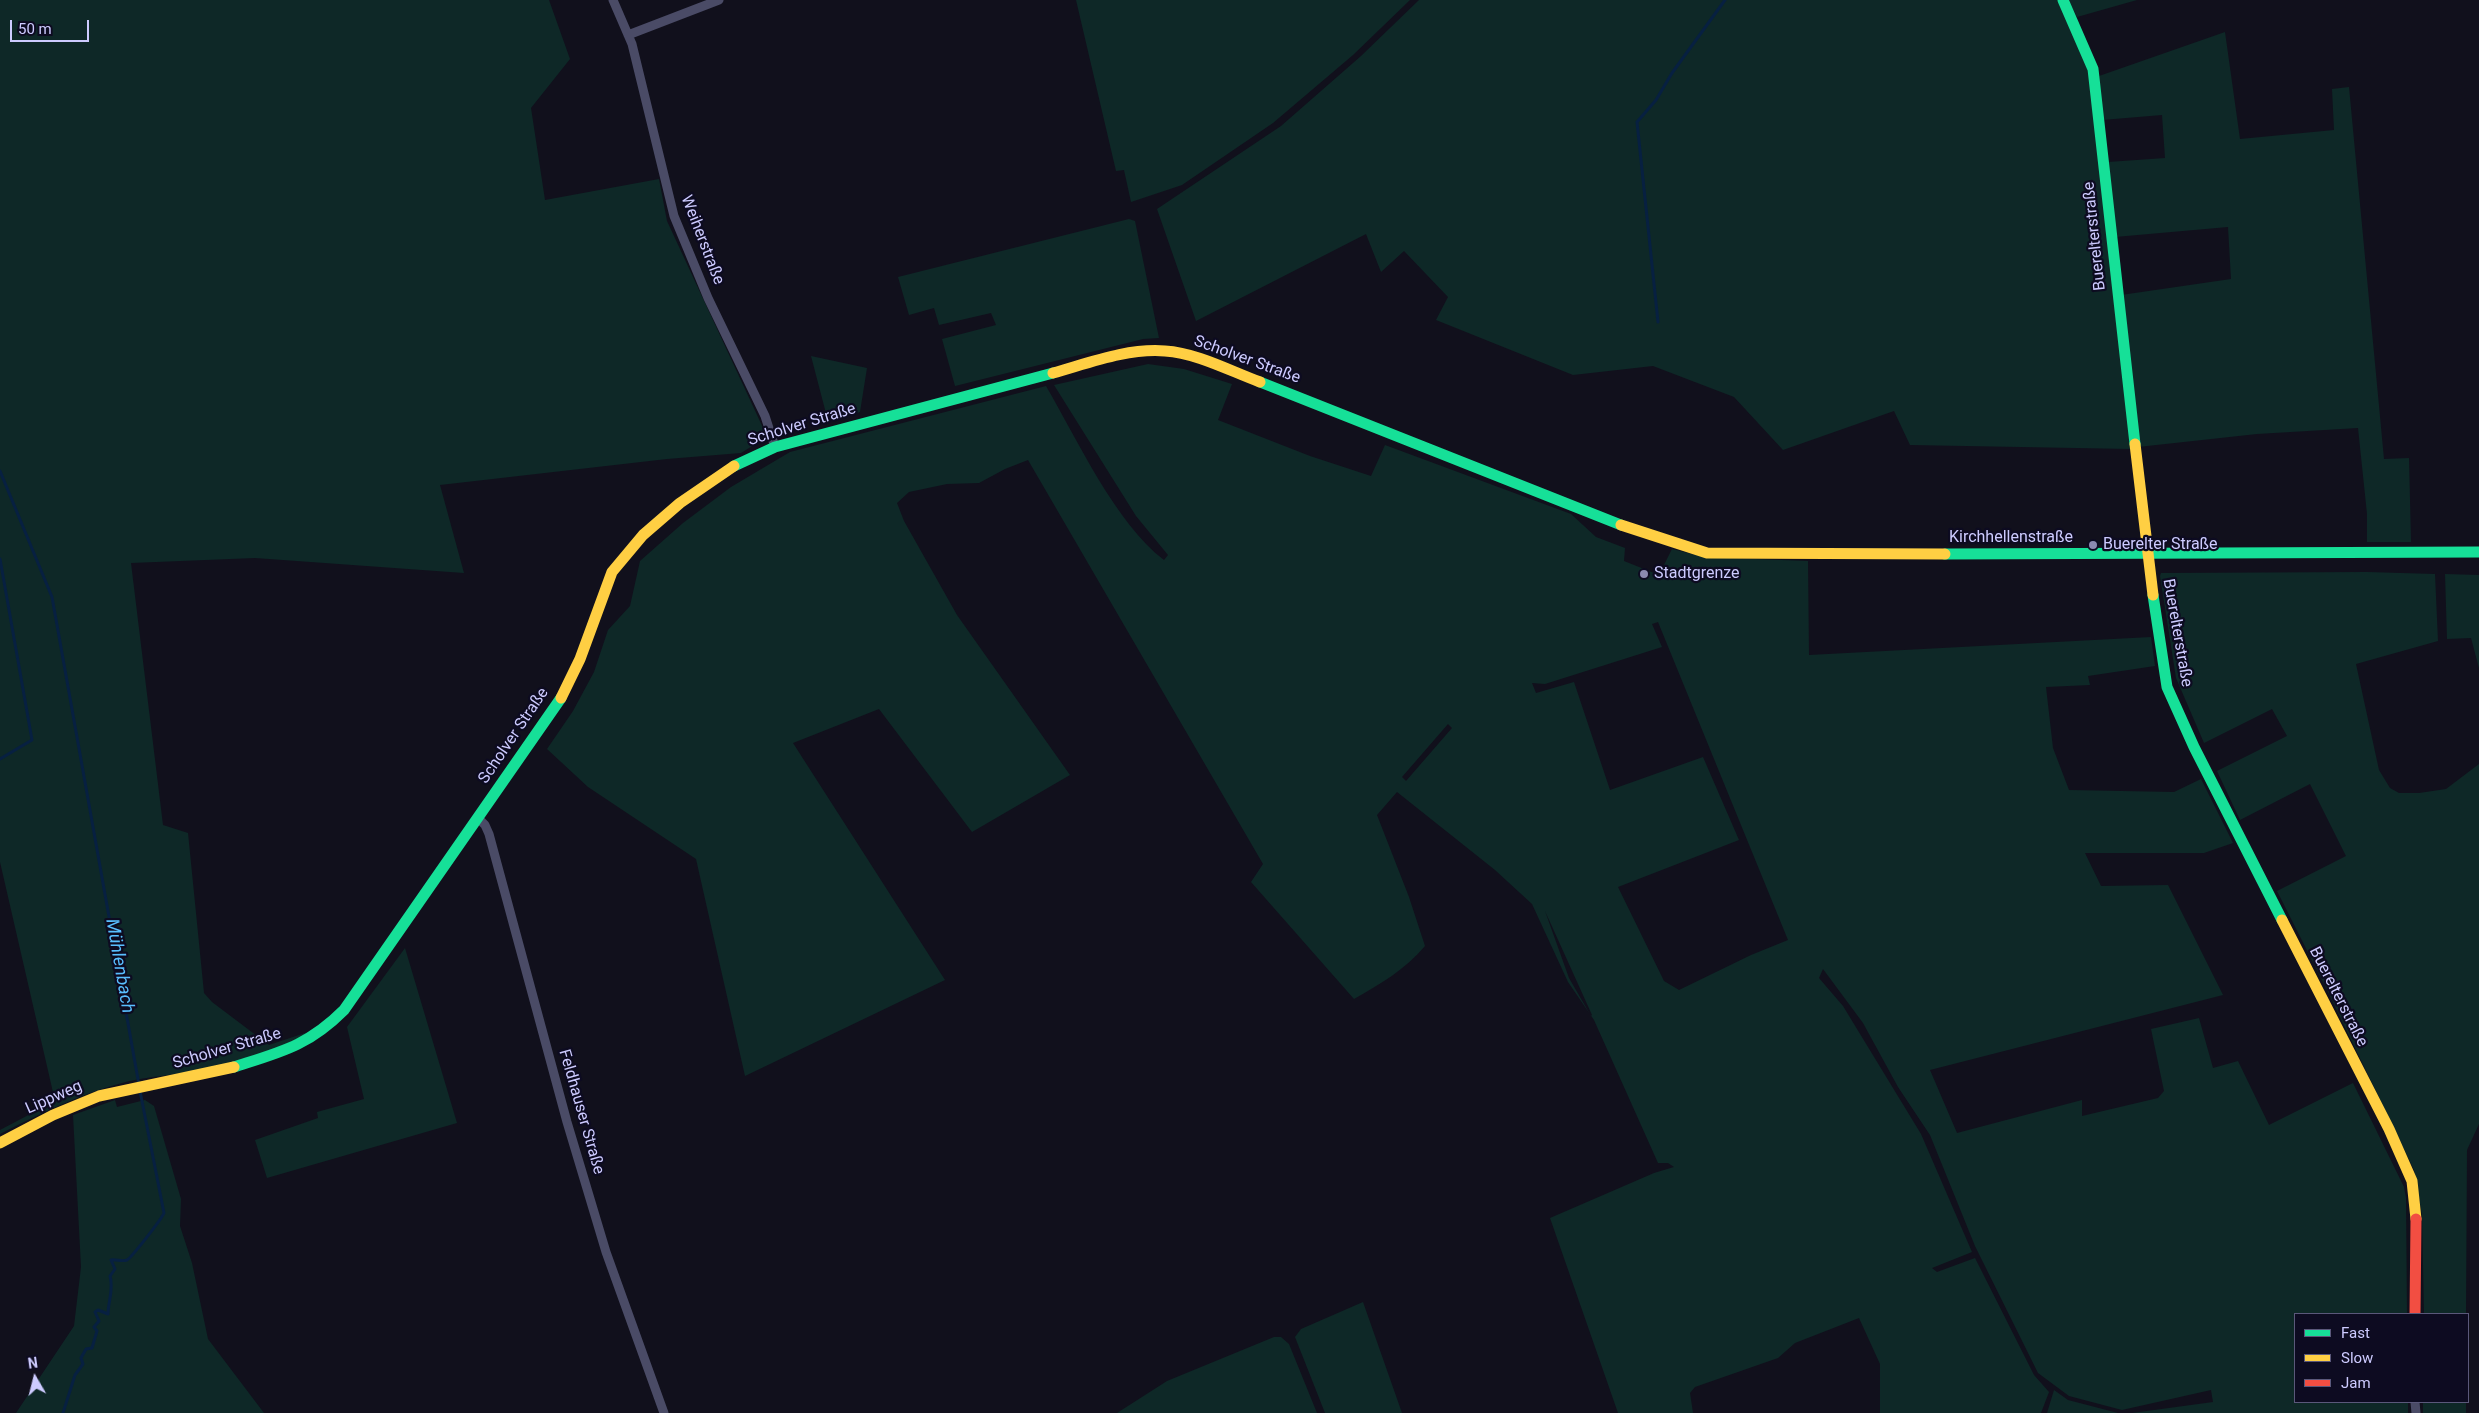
<!DOCTYPE html>
<html>
<head>
<meta charset="utf-8">
<style>
	body { margin:0 }
	#map { position:relative; width:2479px; height:1413px; overflow:hidden; background:#11101c; font-family:Roboto,sans-serif }
	canvas { display:block }
	.legend { position:absolute; left:2294px; top:1313px; width:175px; height:90px; box-sizing:border-box; background:#0d0b21; border:1px solid #5a587a; margin:0; padding:6px 9px; list-style:none; font-size:15px; color:#cdcbff }
	.legend li { display:flex; align-items:center; gap:10px; height:25px }
	.legend b { width:25px; border:1px solid #5a587a }
	.north { position:absolute; left:10px; top:1353px; width:50px; height:50px; -webkit-text-stroke:4px #0d0b21; paint-order:stroke; rotate:352deg; font-size:14px; font-weight:700; line-height:20px; text-align:center; color:#cdcbff }
	.north::after { content:''; display:block; margin:auto; width:18px; height:22px; background:#cdcbff; clip-path:polygon(50% 0,100% 100%,50% 72%,0 100%) }
	.scale { position:absolute; left:10px; top:20px; width:79px; height:22px; box-sizing:border-box; border:2px solid #cdcbff; border-top:0; padding-left:6px; font-size:15px; line-height:18px; white-space:nowrap; color:#cdcbff; -webkit-text-stroke:4px #0d0b21; paint-order:stroke }
</style>
</head>
<body>
<div id="map">
<canvas width="2479" height="1413"></canvas>
<ul class="legend">
<li><b style="height:6px;background:#16e098"></b>Fast</li>
<li><b style="height:6px;background:#ffcf43"></b>Slow</li>
<li><b style="height:6px;background:#f24e42"></b>Jam</li>
</ul>
<div class="north">N</div>
<div class="scale">50 m</div>
</div>
<script>
const ctx = document.querySelector('canvas').getContext('2d');
ctx.lineJoin = 'round';
function fillPath(path, color) { ctx.fillStyle = color; ctx.fill(path, 'evenodd'); }
function trace(path, color, width, dash) { ctx.strokeStyle = color; ctx.lineWidth = width; ctx.lineCap = dash ? 'butt' : 'round'; ctx.setLineDash(dash || []); ctx.stroke(path); }
function label(font, color, halo, rows, align = 'center') {
  ctx.font = font + ' Roboto,sans-serif'; ctx.lineWidth = 4.5; ctx.setLineDash([]); ctx.textBaseline = 'middle'; ctx.strokeStyle = halo; ctx.fillStyle = color; for (const [text, x, y, turn = 0] of rows) {
    ctx.save(); ctx.translate(x, y); ctx.rotate((+turn || 0) * Math.PI / 180); ctx.textAlign = isNaN(turn) ? turn : align; if (halo) ctx.strokeText(text, 0, 0); ctx.fillText(text, 0, 0); ctx.restore();
  }
}
fillPath(new Path2D(`
	M0,0h549l21,59 -39,49 14,92 114,-21 8,42 97,209 -7,13 -16,10 -74,6 -227,26 24,88 -209,-15 -124,5 32,262 25,8 16,160 8,9 57,43 42,-14c-41,25 -89,35 -136,43 -18,3 -36,4 -53,9 -42,11 -83,31 -122,51v-4l55,-29 -55,-239z
	M1076,0h334l-57,55 -80,68 -91,62 -51,17 -7,-32 -8,1z
	M1419,0h640l31,74 41,375 -221,-4 -16,-34 -111,39 -49,-53 -81,-31 -80,9 -137,-55 12,-23 -44,-46 -23,21 -15,-38 -170,87 -39,-112 124,-83 80,-70z
	M2068,0h69l-60,17z
	M2225,32l15,107 94,-9 -2,-41 17,-2 35,372 25,-1 2,84h-44v-28l-9,-86 -101,6 -119,13 -17,-152 110,-16 -3,-52 -113,10 -7,-75 57,-4 -3,-43 -60,5 -3,-44z
	M1129,219l6,2 24,117 -16,1 -188,47 -13,-47 54,-14 -5,-12 -52,12 -5,-17 -25,7 -11,-38z
	M811,356l56,12 -7,44 -32,9z
	M1148,364l36,5 48,15 -14,36 92,36 61,20 14,-31 186,69 25,23 29,11 -1,13 35,14 13,-26 32,8 104,4 1,94 342,-18 4,29 -67,10 2,9 -44,2 7,61 16,42 105,2 27,-13 32,64 -29,10h-119l16,33 67,-1 55,110 -293,75 27,63 125,-33v16l76,-18 6,-7 -13,-62 48,-11 14,50 25,-7 31,64 84,-42 51,104 2,11 1,116h-112v88h113v11h-276l81,-11 -2,-12 -89,20 -53,-14 -31,-23 -63,-127 -45,-111 -32,-48 -35,-64 -40,-54 -4,9 24,28 78,128 51,118 -40,16 5,4 38,-14 59,117 15,17 -8,21h-161v-49l-21,-46 -64,25 -17,15 -83,29 -5,6 3,20h-75l-68,-195 104,-45 20,-6 -6,-4h-10l-64,-143 -26,-38 -36,-78 -37,-34 -98,-78 -20,23 32,82 16,49c-20,24 -45,38 -71,53l-103,-117 12,-18 -235,-404 -23,9 -26,14 -32,1 -38,8 -12,11 7,18 53,94 113,160 -98,57 -93,-123 -86,34 152,237 -200,96 -49,-217 -108,-72 -41,-38 26,-38 21,-39 14,-42 22,-24 10,-45 43,-38 48,-36 59,-35 256,-66c31,53 70,138 118,174l4,-5 -32,-39 -82,-131zM1658,622l130,318 -37,15 -72,35 -15,-9 -46,-94 121,-47 -36,-83 -93,33 -36,-108 -38,11 -4,-10 13,1 117,-37 -10,-23zM1448,724l4,4 -46,53 -4,-4zM1545,911l47,104 -1,1 -22,-38z
	M2367,572l68,2 3,67 -82,23 23,106 11,18 9,5h20l27,-4 33,-25v360l-12,26 -1,164h-42l-2,-99 -8,-45 -87,-180 -50,-99 69,-35 -36,-72 -70,36 -23,-49 70,-35 -15,-27 -68,34 -28,-65 -16,-102 1,-3z
	M2445,574l34,1v93l-8,-30 -24,1z
	M405,948l52,175 -190,55 -12,-38 63,-22 -1,-6 47,-13 -17,-72z
	M115,1100l2,7 28,-7 9,6 27,93 -1,27 12,37 16,76 56,74h-248l58,-87 7,-59 -8,-152z
	M1363,1302l39,111h-77l-30,-76 6,-8z
	M1274,1337h7l8,7 28,69h-200l50,-32z
	M2054,1390l14,10 50,13h-71z
	M2423,1402h43v11h-43z`), '#0e2827');
trace(new Path2D(`
	M1658,322l-21,-200 19,-22 16,-27 53,-73
	M0,471l52,126 87,488
	M0,559l32,181 -32,19
	M63,1413l12,-38 8,-11 -2,-6 5,-9 6,-1 5,-17 -3,-4 5,-6 -4,-9 3,-2 10,4c0,-13 6,-24 2,-38l5,-7 -4,-9c5,-1 11,2 16,0 4,-2 34,-40 37,-47l-24,-122`), '#072041', 3);
trace(new Path2D(`
	M613,0l19,44 42,172 34,82 57,118 10,31
	M628,35l91,-35
	M478,818l7,7 4,9 78,288 39,130 58,161
	M2415,1402l1,11`), '#4a4b66', 9);
trace(new Path2D(`
	M2063,0l30,69 42,375
	M1260,382l361,143
	M734,466l41,-19 278,-74
	M1945,554l534,-2
	M2153,595l14,92 27,60 88,173
	M234,1067c47,-15 74,-21 110,-57l217,-312`), '#16e098', 11);
trace(new Path2D(`
	M1053,373c36,-10 74,-25 112,-22 32,2 65,20 95,31
	M2135,444l18,151
	M1621,525l86,28 238,1
	M561,698l19,-39 32,-87 31,-37 37,-32 54,-37
	M2282,920l107,209 23,52 4,38
	M0,1143l53,-28 46,-19 135,-29`), '#ffcf43', 11);
trace(new Path2D(`
	M2415,1314l1,-95`), '#f24e42', 11);
for (const [x, y, r, color] of [
	[2093,545,5,"#8b8ab0"],
	[1644,574,5,"#8b8ab0"]
]) { const dot = new Path2D(); dot.arc(x, y, r, 0, 2 * Math.PI); ctx.fillStyle = color; ctx.fill(dot); trace(dot, '#0d0b21', 2); }
label('16px', '#cdcbff', '#0d0b21', [
	["Buerelterstraße",2095,236,-96],
	["Weiherstraße",702,240,69],
	["Scholver Straße",1247,360,20],
	["Scholver Straße",802,425,-17],
	["Kirchhellenstraße",2011,538],
	["Buerelterstraße",2177,633,80],
	["Scholver Straße",514,736,-56],
	["Buerelterstraße",2338,997,63],
	["Scholver Straße",227,1049,-16],
	["Lippweg",54,1098,-24],
	["Feldhauser Straße",581,1112,74]
]);
label('16px', '#cdcbff', '#0d0b21', [
	["Buerelter Straße",2103,545],
	["Stadtgrenze",1654,574]
], 'left');
label('italic 18px', '#59bfff', '#0d0b21', [
	["Mühlenbach",119,966,80]
]);
</script>
</body>
</html>
